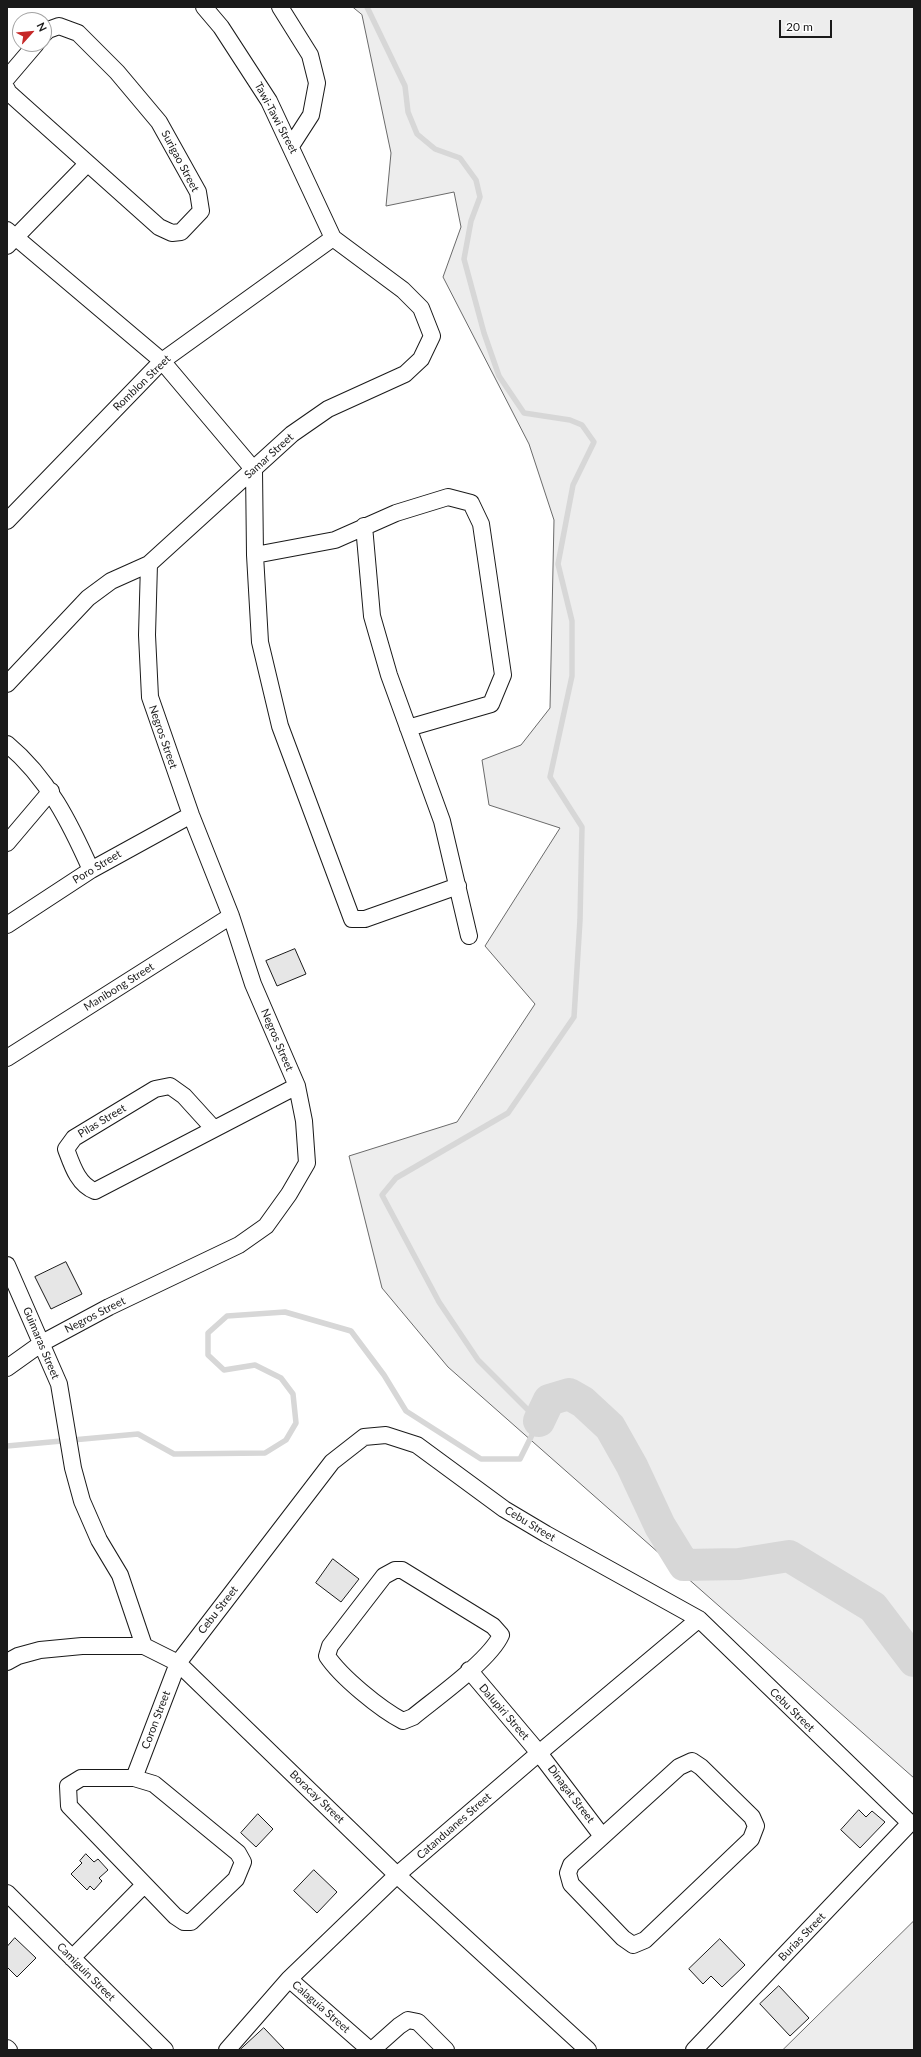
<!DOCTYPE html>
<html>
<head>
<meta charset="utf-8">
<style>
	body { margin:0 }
	#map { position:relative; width:921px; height:2057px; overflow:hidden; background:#fff; font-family:Lato,sans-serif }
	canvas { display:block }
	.frame { position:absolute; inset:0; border:8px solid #1a1a1a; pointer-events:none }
	.north { position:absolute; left:12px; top:12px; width:40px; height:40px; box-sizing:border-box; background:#fff; border:1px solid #a3a3a3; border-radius:50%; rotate:63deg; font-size:11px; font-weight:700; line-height:16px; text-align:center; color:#1a1a1a }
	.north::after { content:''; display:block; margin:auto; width:14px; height:18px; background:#c62828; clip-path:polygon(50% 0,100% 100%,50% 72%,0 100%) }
	.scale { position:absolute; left:779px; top:20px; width:53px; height:18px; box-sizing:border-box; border:2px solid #1a1a1a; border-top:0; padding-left:5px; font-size:12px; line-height:14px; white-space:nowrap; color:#1a1a1a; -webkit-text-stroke:3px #fff; paint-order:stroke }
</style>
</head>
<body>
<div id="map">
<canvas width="921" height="2057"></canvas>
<div class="frame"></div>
<div class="north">N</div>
<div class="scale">20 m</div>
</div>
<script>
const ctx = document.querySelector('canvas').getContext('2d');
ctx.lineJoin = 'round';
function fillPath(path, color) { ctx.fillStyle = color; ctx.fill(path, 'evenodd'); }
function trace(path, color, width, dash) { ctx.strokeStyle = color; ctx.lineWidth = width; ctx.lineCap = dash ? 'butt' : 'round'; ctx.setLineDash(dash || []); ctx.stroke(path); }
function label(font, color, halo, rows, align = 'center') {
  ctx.font = font + ' Lato,sans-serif'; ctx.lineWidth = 3; ctx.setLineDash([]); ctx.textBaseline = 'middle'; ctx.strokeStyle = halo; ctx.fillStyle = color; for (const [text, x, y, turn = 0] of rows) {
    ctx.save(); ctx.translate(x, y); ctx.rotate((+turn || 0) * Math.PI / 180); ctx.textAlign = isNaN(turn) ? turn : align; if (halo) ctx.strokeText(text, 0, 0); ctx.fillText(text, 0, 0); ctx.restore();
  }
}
const built = new Path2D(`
	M353,7h561v1771l-466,-411 -66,-79 -33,-132 108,-34 78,-118 -50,-58 75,-118 -71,-23 -7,-45 39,-15 29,-37 4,-188 -25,-76 -86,-167 18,-50 -7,-35 -68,14 5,-53 -29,-138z
	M914,1921v129h-131z`);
fillPath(built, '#ededed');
trace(built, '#6a6a6a', 1);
trace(new Path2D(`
	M7,1446l131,-12 36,20 91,-1 21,-13 10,-17 -3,-29 -12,-16 -26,-13 -31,5 -16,-15v-22l19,-17 58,-4 66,19 33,44 22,36 75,48h39l19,-38 -61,-61 -39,-58 -57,-107 14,-17 112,-65 66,-96 6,-97 2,-93 -32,-50 22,-101v-55l-14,-57 15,-79 21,-43 -12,-17 -12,-5 -46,-7 -25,-37 -15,-43 -20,-74 7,-38 9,-24 -4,-17 -16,-22 -25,-9 -18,-15 -9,-22 -3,-26 -38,-79`), '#d7d7d7', 5.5);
trace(new Path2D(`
	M539,1421l10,-21 20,-6 14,8 27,25 22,39 28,60 24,39 55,-1 50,-8 84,51 41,54`), '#d7d7d7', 32);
const building = new Path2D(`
	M295,949l11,25 -29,12 -11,-25z
	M66,1262l16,32 -31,15 -16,-32z
	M333,1559l26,20 -18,23 -25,-19z
	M859,1810l7,7 6,-6 13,11 -25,26 -19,-18z
	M258,1814l15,15 -17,18 -15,-14z
	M86,1854l8,8 4,-3 10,11 -9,8 3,3 -8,9 -4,-4 -3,4 -16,-16 11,-11 -2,-2z
	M314,1870l23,22 -20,21 -23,-22z
	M15,1938l21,20 -19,19 -10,-10v-20z
	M720,1939l25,26 -23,22 -11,-11 -8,8 -14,-15z
	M779,1986l30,32 -19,18 -30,-32z
	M264,2028l21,22h-45z`);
fillPath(building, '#e6e6e6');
trace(building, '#1a1a1a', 1);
const minor = new Path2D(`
	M280,7l30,48 7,28 -6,32 -20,31
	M7,78l29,-34
	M7,89l1,3 151,135 13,6 9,-1 20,-21 -3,-19 -39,-70 -42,-50 -39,-39 -19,-7 -11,4 -4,4
	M7,230l155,131 92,109 1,85 5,87 20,84 72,193h13l93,-33
	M7,246l80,-82
	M7,521l155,-160 171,-123
	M364,526l8,90 17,59 53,146 27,115
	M255,555l80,-15 61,-27 52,-16 23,6 10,21 22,151 -12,29 -83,24
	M7,684l81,-86 23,-17 38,-17 143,-130 36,-25 77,-35 16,-15 11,-23 -11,-28 -18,-18 -70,-52 -64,-137 -48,-74 -17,-20
	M7,744c41,34 63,79 84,126
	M7,843l44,-52
	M7,925l84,-55 100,-55
	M7,1058l224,-142
	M214,1129l-30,-33 -14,-10 -15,3 -81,49 -8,11c6,16 12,36 29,42l202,-105
	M7,1265l52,119 14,84 9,33 17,39 21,35 24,71
	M7,1368l35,-25 67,-36 130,-62 27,-19 23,-32 18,-31 -3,-42 -7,-35 -44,-102 -22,-68 -40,-101 -41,-118 -3,-62 2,-71
	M395,1570h7l91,56 8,9c-11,25 -65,63 -88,82l-10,4c-23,-12 -62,-44 -76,-65l3,-10 54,-70z
	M7,1662l11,-6 22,-6 42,-4h62l34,17 219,212 191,175
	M469,1670l70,83 63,83
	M692,1761l9,6 51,50 4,9 -5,13 -106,101 -12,5 -10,-7 -52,-54 -3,-11 3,-8 108,-98z
	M81,1778h53l20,6 84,69 5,9 -7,17 -45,43h-7l-9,-6 -106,-110 -1,-20z
	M134,1778l44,-115 154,-201 32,-25 22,-2 31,10 87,64 42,25 153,85 211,204 -216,227
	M7,1893l158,157
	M72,1958l72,-73
	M289,1979l81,71
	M7,2048l2,2
	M227,2050l62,-71 108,-104 142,-122 160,-134
	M372,2050l27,-24 9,-6 10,2 28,28`);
trace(minor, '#1a1a1a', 18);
trace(minor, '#fff', 16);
label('11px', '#1a1a1a', '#fff', [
	["Tawi-Tawi Street",276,118,62],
	["Surigao Street",180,161,62],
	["Romblon Street",142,383,-44],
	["Samar Street",269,456,-42],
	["Negros Street",163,737,71],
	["Poro Street",97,867,-31],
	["Manibong Street",119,987,-32],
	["Negros Street",277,1040,67],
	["Pilas Street",102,1121,-31],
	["Negros Street",95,1315,-27],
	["Guimaras Street",41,1343,67],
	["Cebu Street",530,1524,31],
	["Cebu Street",218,1610,-52],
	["Cebu Street",792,1710,44],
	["Dalupiri Street",504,1712,49],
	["Coron Street",156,1720,-69],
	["Dinagat Street",571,1794,53],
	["Boracay Street",317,1797,44],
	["Catanduanes Street",454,1826,-41],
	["Burias Street",802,1937,-46],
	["Camiguin Street",86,1972,45],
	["Calaguia Street",321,2007,41]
]);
</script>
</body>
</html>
